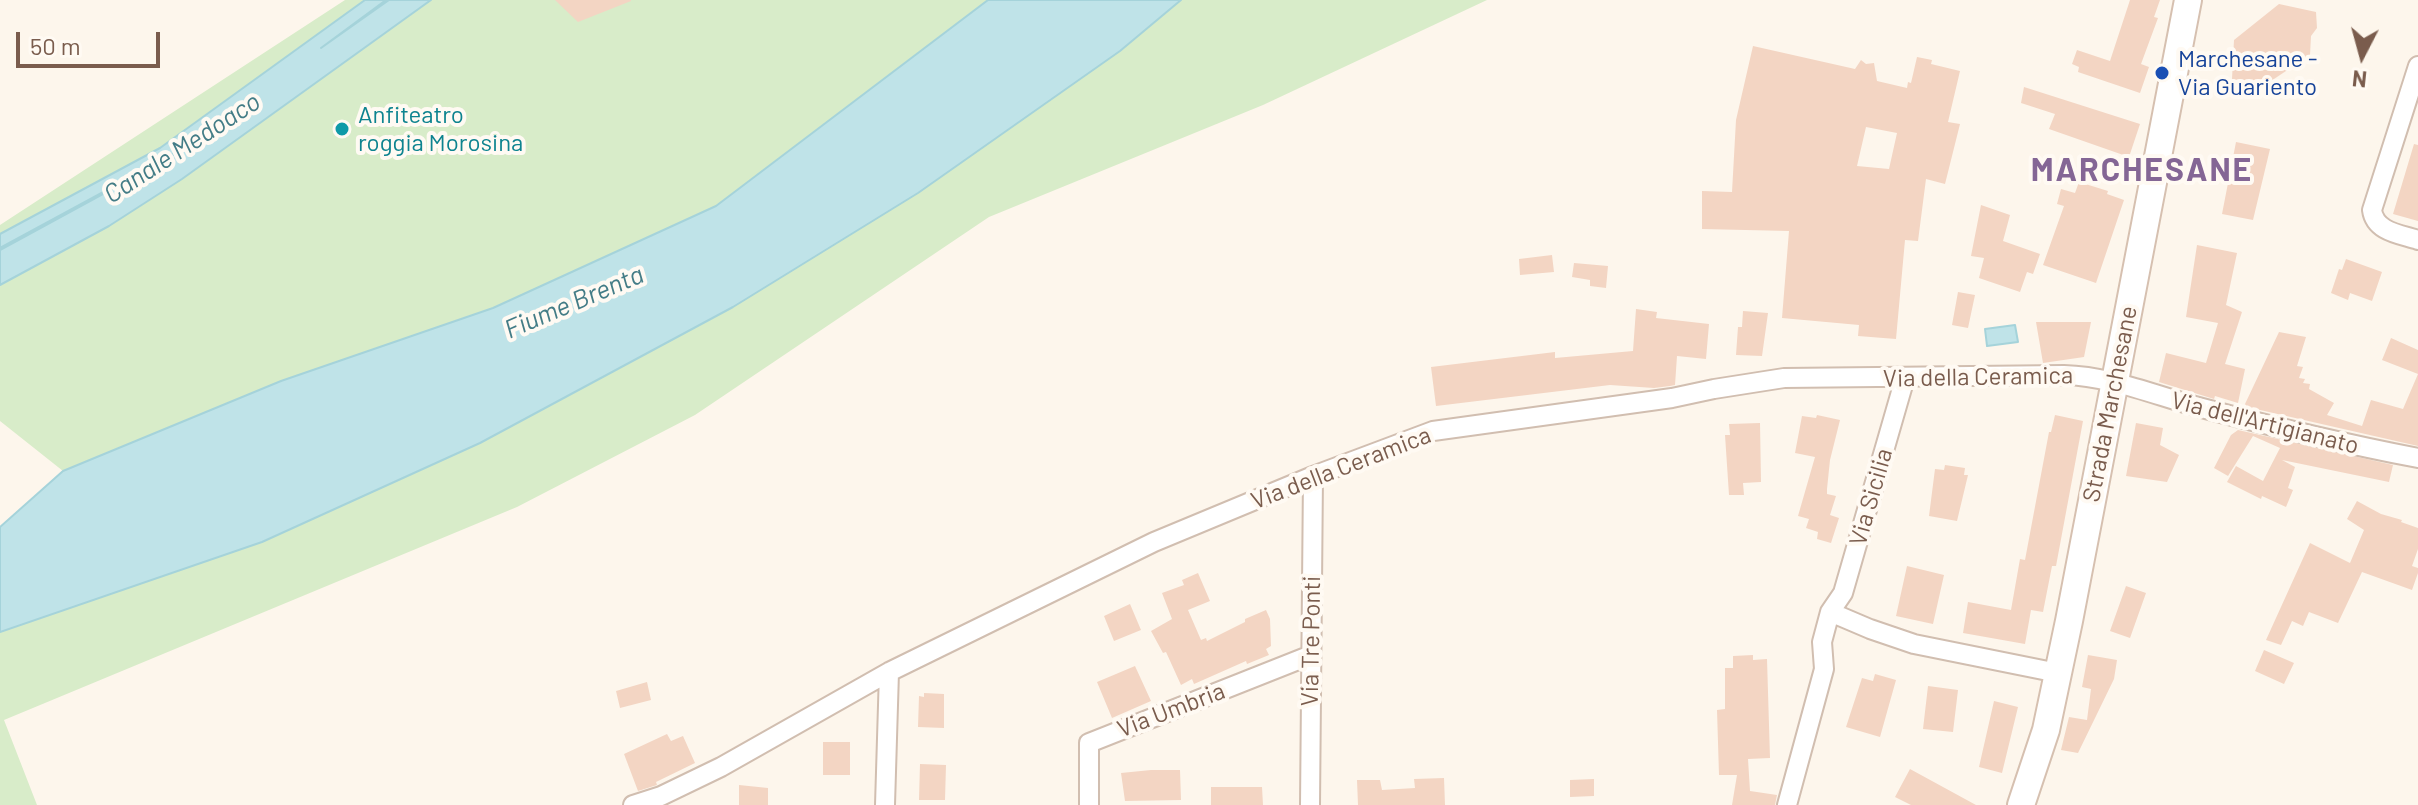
<!DOCTYPE html>
<html>
<head>
<meta charset="utf-8">
<style>
	body { margin:0 }
	#map { position:relative; width:2418px; height:805px; overflow:hidden; background:#fdf6ec; font-family:Barlow,sans-serif }
	canvas { display:block }
	.north { position:absolute; left:2322px; top:16px; width:80px; height:80px; -webkit-text-stroke:6px #fffaf3; paint-order:stroke; rotate:186deg; font-size:22px; font-weight:700; line-height:32px; text-align:center; color:#7a5c4d }
	.north::after { content:''; display:block; margin:auto; width:28px; height:36px; background:#7a5c4d; clip-path:polygon(50% 0,100% 100%,50% 72%,0 100%) }
	.scale { position:absolute; left:16px; top:32px; width:144px; height:36px; box-sizing:border-box; border:4px solid #7a5c4d; border-top:0; padding-left:10px; font-size:24px; line-height:28px; white-space:nowrap; color:#7a5c4d; -webkit-text-stroke:6px #fffaf3; paint-order:stroke }
</style>
</head>
<body>
<div id="map">
<canvas width="2418" height="805"></canvas>
<div class="north">N</div>
<div class="scale">50 m</div>
</div>
<script>
const ctx = document.querySelector('canvas').getContext('2d');
ctx.lineJoin = 'round';
function fillPath(path, color) { ctx.fillStyle = color; ctx.fill(path, 'evenodd'); }
function trace(path, color, width, dash) { ctx.strokeStyle = color; ctx.lineWidth = width; ctx.lineCap = dash ? 'butt' : 'round'; ctx.setLineDash(dash || []); ctx.stroke(path); }
function label(font, color, halo, rows, align = 'center') {
  ctx.font = font + ' Barlow,sans-serif'; ctx.lineWidth = 8; ctx.setLineDash([]); ctx.textBaseline = 'middle'; ctx.strokeStyle = halo; ctx.fillStyle = color; for (const [text, x, y, turn = 0] of rows) {
    ctx.save(); ctx.translate(x, y); ctx.rotate((+turn || 0) * Math.PI / 180); ctx.textAlign = isNaN(turn) ? turn : align; if (halo) ctx.strokeText(text, 0, 0); ctx.fillText(text, 0, 0); ctx.restore();
  }
}
fillPath(new Path2D(`
	M345,0h644l-273,206 -223,102 -212,73 -218,90 -63,-50v-196z
	M1181,0h306l-224,105 -274,112 -294,198 -178,92 -513,213 33,85h-37v-173l262,-90 218,-99 253,-136 185,-114 202,-142z`), '#d8ecc9');
const water = new Path2D(`
	M365,0h21l-65,48 68,-48h42l-249,179 -73,47 -109,59v-35l169,-92 36,-27 -37,26 -168,91v-14l160,-86z
	M988,0h193l-61,51 -202,142 -185,114 -253,136 -218,99 -262,90v-105l63,-56 218,-90 212,-73 223,-102z
	M2015,325l3,17 -31,4 -2,-17z`);
fillPath(water, '#bfe3e8');
trace(water, '#a5d3da', 2);
fillPath(new Path2D(`
	M555,0h76v1l-53,21z
	M2130,0h30l-6,17 4,1 -17,46 8,3 -9,26 -62,-21 1,-5 -7,-3 5,-14 33,11z
	M2279,4l37,8 1,16 -6,8 -1,19 -45,30 -33,-6 2,-39z
	M1753,46l102,23 6,-9 5,4 8,-1 3,18 30,7 1,-6 3,1 6,-26 15,3 -1,4 29,7 -12,51 12,2 -15,60 -19,-5 -8,62 -13,-1 -9,99 -38,-3 1,-11 -77,-7 7,-87 -87,-2v-38l30,1 4,-72zM1866,127l31,6 -8,36 -32,-3z
	M2024,87l116,37 -11,33 -80,-28 6,-15 -34,-11z
	M2236,142l34,7 -17,71 -31,-6z
	M2414,144l4,1v76l-25,-7z
	M2079,182l29,9 -1,3 17,6 -28,83 -53,-18 21,-59 -7,-2 4,-15 14,4z
	M1981,205l29,10 -7,26 37,13 -7,20 -6,-2 -7,20 -41,-14 5,-20 -13,-2z
	M2197,245l40,8 -11,52 16,7 -17,52 20,5 -7,34 -23,-7 -1,3 -55,-17 7,-29 40,10 12,-40 -32,-6z
	M1552,255l2,17 -34,3 -1,-16z
	M2346,259l36,13 -10,29 -22,-8 -2,7 -17,-7 8,-24 3,1z
	M1574,263l34,3 -2,22 -16,-2v-6l-18,-3z
	M1958,292l17,3 -7,33 -16,-3z
	M1636,309l21,3 -1,6 53,6 -3,35 -29,-3 -2,29 -5,1 -16,2 -44,-3 -174,21 -5,-39 124,-15v6l78,-7z
	M1743,311l25,2 -6,43 -26,-1 2,-28h4z
	M2036,322h55l-7,35 -41,6z
	M2279,332l27,5 -9,29 6,1 -4,11 6,1 -2,4 7,1 -1,5 25,14 -7,12 35,11 9,-26 32,9 15,-35 -36,-14 9,-22 27,12v96l-171,-39 -2,-3z
	M1817,415l23,5 -10,40 -3,29v5l9,2 -6,19 9,3 -8,25 -14,-4 1,-7 -12,-4 3,-9 -11,-3 17,-59 -20,-4 7,-37 14,2z
	M2055,415l28,6 -27,145h-4l-9,46 -12,-2 -6,34 -62,-11 5,-31 43,8 9,-51 5,1 24,-128h2z
	M1760,423l1,59 -18,1 1,12h-15l-4,-60h5l-1,-11z
	M2136,423l27,5 -3,17 19,10 -12,27 -41,-6z
	M2238,430l155,35 -4,17 -107,-22 13,7 -7,21 5,2 -7,17 -24,-11 -1,3 -34,-17 9,-16 27,15 17,-33 -27,-12 -25,40 -14,-8 17,-33z
	M1945,465l20,3 -1,7h4l-11,46 -28,-5 6,-47 9,1z
	M2357,501l24,13 21,6 -1,2 17,6v21l-6,17 6,2v5l-6,17 -50,-18 -24,51 -29,-11 -6,14 -11,-5 -11,24 -15,-5 44,-97 40,20 14,-33 -17,-11z
	M1907,566l37,9 -11,49 -37,-8z
	M1198,573l12,28 -22,9 13,30 5,-2 1,3 38,-19v-3l21,-9 4,9 1,27 -5,3 3,6 -22,9 -1,-3 -52,23 -2,-5 -11,6 -15,-33 -3,1 -12,-22 21,-12 -10,-26 22,-8 -2,-5z
	M2126,586l20,7 -16,45 -20,-7z
	M1130,604l11,26 -27,11 -10,-25z
	M2264,650l30,13 -10,21 -29,-13z
	M1753,655v5l14,-1 3,99 -22,1 2,32 27,4 -2,10h-43l5,-30h-18l-2,-65 8,-1v-41h8v-12z
	M2088,655l29,5 -3,19 -36,74 -17,-3 8,-33 18,3 4,-31 -9,-2z
	M1135,666l16,35 -39,17 -15,-36z
	M1875,674l21,6 -16,57 -34,-10 16,-49 11,3z
	M647,682l4,18 -31,8 -4,-17z
	M1928,686l30,4 -5,42 -30,-3z
	M924,693l20,1v34l-26,-1 1,-31 5,1z
	M1994,701l24,6 -16,66 -23,-6z
	M667,734l4,7 12,-5 12,27 -39,19 1,3 -19,6 -14,-37z
	M823,742h27v33h-27z
	M920,764l26,1 -1,35h-26z
	M1910,769l66,36h-65l-16,-8z
	M1151,770h29l1,30 -56,1 -4,-28z
	M1444,778l1,27h-87l-1,-25h23l2,10 33,-2 -1,-9z
	M1594,779v17l-24,1v-17z
	M739,785l29,3v17h-29z
	M1211,787h51l1,18h-52z`), '#f3d5c3');
const minor = new Path2D(`
	M2418,66l-46,144c3,22 28,24 46,30
	M1830,612l40,17 44,15 144,29
	M633,805l28,-9 60,-29 168,-95 265,-130 159,-66 120,-45 239,-33 42,-9 70,-11 280,-3c46,1 93,21 138,33 72,19 143,36 216,50
	M885,805l4,-133
	M1089,805v-62l222,-88
	M1310,805l3,-329
	M1787,805l37,-136 -2,-27 8,-30 13,-19 62,-215`);
const secondary = new Path2D(`
	M2021,805l25,-75 23,-109 119,-621`);
trace(minor, '#d1beb0', 22);
trace(secondary, '#d6c0b0', 30);
trace(minor, '#fff', 18);
trace(secondary, '#fff', 26);
for (const [x, y, r, color] of [
	[2162,73,8,"#1a4fb4"],
	[342,129,8,"#0f9aa8"]
]) { const dot = new Path2D(); dot.arc(x, y, r, 0, 2 * Math.PI); ctx.fillStyle = color; ctx.fill(dot); trace(dot, '#fffaf3', 3); }
label('24px', '#164399', '#fffaf3', [
	["Marchesane -",2178,59],
	["Via Guariento",2178,87]
], 'left');
label('24px', '#0d838f', '#fffaf3', [
	["Anfiteatro",358,115],
	["roggia Morosina",358,143]
], 'left');
label('24px', '#7a5c4d', '#fffaf3', [
	["Via della Ceramica",1978,377,-1],
	["Strada Marchesane",2110,404,-79],
	["Via dell'Artigianato",2265,423,14],
	["Via della Ceramica",1341,468,-21],
	["Via Sicilia",1871,497,-74],
	["Via Tre Ponti",1311,641,-89],
	["Via Umbria",1171,710,-21]
]);
label('italic 26px', '#437c86', '#fffaf3', [
	["Canale Medoaco",182,148,-33],
	["Fiume Brenta",574,302,-23]
]);
ctx.letterSpacing = '2px';
label('bold 32px', '#846695', '#fffaf3', [
	["MARCHESANE",2142,170]
]);
ctx.letterSpacing = '0px';
</script>
</body>
</html>
